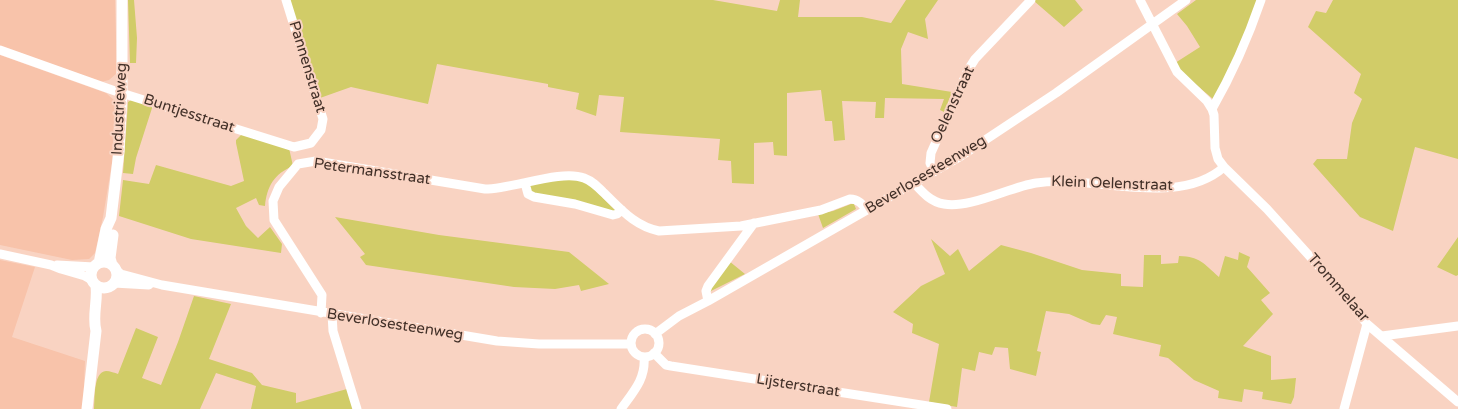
<!DOCTYPE html>
<html>
<head>
<meta charset="utf-8">
<style>
	body { margin:0 }
	canvas { display:block; background:#f9d3c2 }
</style>
</head>
<body>
<canvas width="1458" height="409"></canvas>
<script>
const ctx = document.querySelector('canvas').getContext('2d');
ctx.lineJoin = 'round';
function fillPath(path, color) { ctx.fillStyle = color; ctx.fill(path, 'evenodd'); }
function trace(path, color, width, dash) { ctx.strokeStyle = color; ctx.lineWidth = width; ctx.lineCap = dash ? 'butt' : 'round'; ctx.setLineDash(dash || []); ctx.stroke(path); }
function label(font, color, halo, rows, align = 'center') {
  ctx.font = font + ' "Varela Round",sans-serif'; ctx.lineWidth = 4; ctx.setLineDash([]); ctx.textBaseline = 'middle'; ctx.strokeStyle = halo; ctx.fillStyle = color; for (const [text, x, y, turn = 0] of rows) {
    ctx.save(); ctx.translate(x, y); ctx.rotate((+turn || 0) * Math.PI / 180); ctx.textAlign = isNaN(turn) ? turn : align; if (halo) ctx.strokeText(text, 0, 0); ctx.fillText(text, 0, 0); ctx.restore();
  }
}
fillPath(new Path2D(`
	M0,0h115l2,73 -8,7 -8,2 -101,-36z
	M0,55l106,38 9,8 -3,62 -9,54 -8,36 -6,6 -17,1 -72,-15z
	M0,260l35,7 -23,70 73,24 -2,48h-83z`), '#f8c3aa');
fillPath(new Path2D(`
	M128,0h6l3,38 -1,25h-6z
	M290,0h423l64,11 3,-11h20l-2,17h64l29,6 15,-23h32l-13,19 3,20 -20,-7 -7,17 1,35 50,8 -8,20 -4,-2 4,-11 -59,-1 -1,20h-9l1,-16 -34,-1 3,39 -11,1 -2,-20h-7l-4,-31 -34,3v63l-13,-1 -1,-13 -19,1v41l-22,-1 -1,-22 -13,-1 2,-21 -100,-7 4,-35 -25,-2 -3,21 -20,-7 3,-16 -31,-6v-3l-111,-20 -9,40 -77,-17 -31,11z
	M1035,0h40l8,10 -19,17 -30,-26z
	M1196,0h62l-9,25 -34,73 -2,1 -33,-28 -5,-8 25,-16 -13,-21 -10,-12z
	M1333,0h125v159l-43,-12 -22,84 -33,-14 -47,-53 4,-5h30l5,-36 10,-24 -8,-6 7,-19 -53,-47 8,-16 10,2z
	M131,100l22,5 -17,53 -3,16 -10,-1 5,-71z
	M243,133l46,15 4,18c-19,8 -26,20 -28,40l-6,-1 -3,-7 -20,10 10,18 12,12 12,-11 12,17 -1,9 -90,-14 -72,-23 4,-36 26,4 7,-19 75,21 13,-5 -8,-38v-3z
	M562,178l25,4 30,30 -84,-17 -4,-8 2,-2z
	M851,204h3l2,5 -33,19 -5,-14 15,-3z
	M335,217l104,18 130,17 40,32 -28,7 -2,-6 -24,4 -41,-2 -148,-22 -6,-8 5,-3z
	M1458,237v38l-2,1 -19,-9z
	M931,239l19,17 8,-7 11,22 32,-26 30,8 51,17 39,4v12l22,1 1,-32h17v9l17,-1 1,-7c22,1 24,7 40,21l6,-21 13,4 1,-8 11,5 -3,10 23,26 -9,7 12,14 -30,32 28,10v24l25,-2 -2,19 -3,7 -29,-5 1,-7 -19,-3 -2,13 -24,-4 1,-7 -25,-11 -26,-22 -9,-2 2,-11 -48,-11 4,-17 -11,-2 -6,10 -8,-1 -23,-10 -23,-3 -9,40 4,1 -5,24 -26,-7 -2,-21 -13,-1 -3,8 -13,-3 -4,19 -13,-3 -5,39 -28,-5 10,-58 -27,-11 1,-9 -20,-12 28,-26 24,-12z
	M729,261l16,13 -36,18z
	M194,296l37,8 -22,55 43,14 10,12 34,8v10l51,-14 6,20h-102l5,-23 -40,-13 -16,36h-106c1,-10 -1,-37 12,-38 4,0 9,2 12,3l18,-46 22,9 -16,41 19,7 17,-43z`), '#d1cc68');
trace(new Path2D(`
	M286,0l37,119 -2,11 -10,13
	M1140,0l37,72 30,29 5,8 2,6 1,33 3,11 6,8 43,42 66,73 34,42 91,78
	M0,50l115,41 179,56 17,-4
	M1212,109c20,-35 36,-71 49,-109
	M934,172l-4,-9 1,-10 37,-83 7,-11 56,-59
	M525,183l3,11 6,3 41,7 38,11 4,-1 5,-4
	M914,183c9,10 17,19 30,21 25,5 66,-17 92,-21 58,-9 141,26 188,-16
	M0,254l51,11 10,4 24,7 7,4
	M57,265l37,2
	M116,270l5,4 41,11 335,56 42,3h92
	M114,283l35,2
	M708,301l-2,-10 2,-5 46,-63
	M321,313l1,-18 -48,-75 -1,-19 6,-14 19,-23 18,-3 169,28c28,0 76,-20 99,-11 8,3 13,8 19,14 17,16 31,34 56,39l82,-5 80,-16 29,-11c8,0 12,5 17,11
	M332,314l1,17 24,78
	M631 343a14 14 0 1 1 28 0a14 14 0 1 1-28 0Z
	M655,334l24,-18 29,-15 253,-145 95,-63 130,-93
	M1382,336l76,-10
	M654,353l12,12 5,1 276,43
	M621,409c12,-17 25,-30 23,-52
	M1344,409l23,-85`), '#fff', 9);
trace(new Path2D(`
	M91 275a13 13 0 1 1 26 0a13 13 0 1 1-26 0Z
	M99,263l7,-34 5,-11 8,-67 3,-59v-92
	M112,265l-2,-7 3,-23
	M87,409l9,-78c-4,-15 2,-30 0,-45`), '#fff', 11);
label('15px', '#423028', '#f9d3c2', [
	["Pannenstraat",307,67,73],
	["Oelenstraat",953,105,-65],
	["Industrieweg",120,109,-87],
	["Buntjesstraat",189,114,18],
	["Petermansstraat",372,172,8],
	["Beverlosesteenweg",926,175,-31],
	["Klein Oelenstraat",1112,184,2],
	["Trommelaar",1338,288,49],
	["Beverlosesteenweg",395,325,9],
	["Lijsterstraat",798,386,9]
]);
</script>
</body>
</html>
